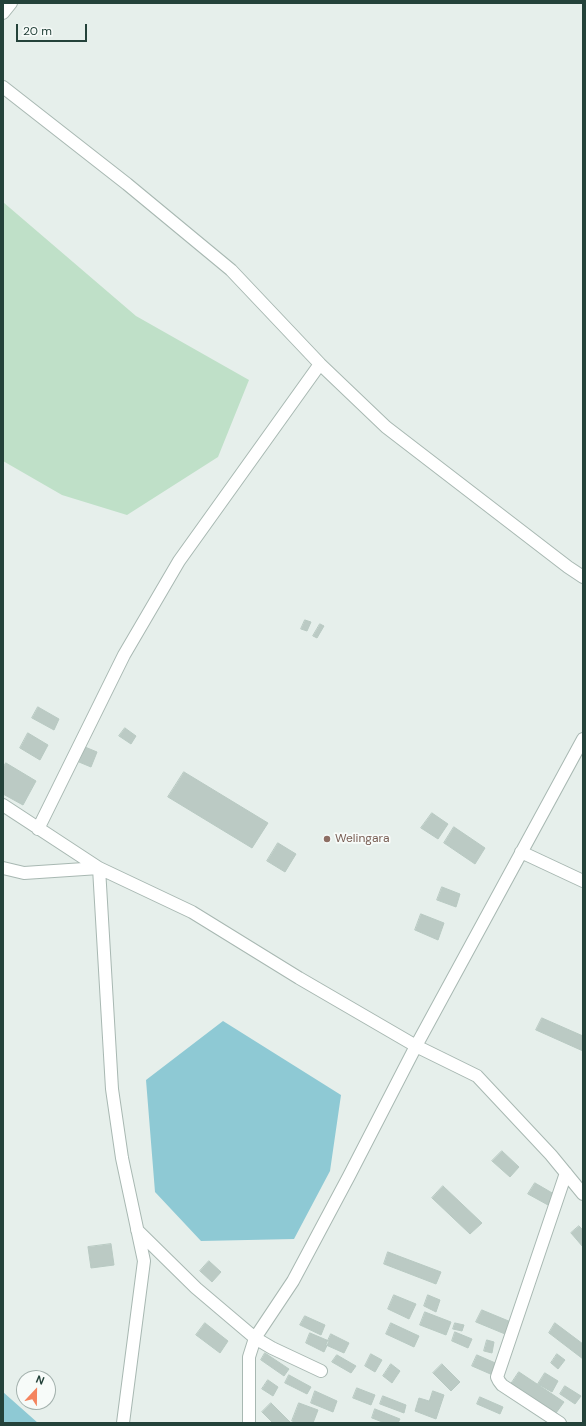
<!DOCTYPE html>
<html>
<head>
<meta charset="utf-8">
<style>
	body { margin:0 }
	#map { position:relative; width:586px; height:1426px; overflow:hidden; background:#e6efeb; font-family:"DM Sans",sans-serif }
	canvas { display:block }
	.frame { position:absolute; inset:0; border:4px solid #24423a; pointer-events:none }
	.north { position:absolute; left:16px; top:1370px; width:40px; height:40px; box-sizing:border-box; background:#f7fbf9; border:1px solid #a3b1ad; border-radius:50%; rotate:22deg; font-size:11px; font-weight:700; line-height:16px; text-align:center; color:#24423a }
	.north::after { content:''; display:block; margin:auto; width:14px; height:18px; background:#f4845f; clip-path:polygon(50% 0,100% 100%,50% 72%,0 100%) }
	.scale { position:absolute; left:16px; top:24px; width:71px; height:18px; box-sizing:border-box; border:2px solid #24423a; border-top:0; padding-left:5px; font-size:12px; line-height:14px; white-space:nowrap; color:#24423a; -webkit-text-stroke:3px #f7fbf9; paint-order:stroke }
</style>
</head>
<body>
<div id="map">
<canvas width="586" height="1426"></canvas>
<div class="frame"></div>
<div class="north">N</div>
<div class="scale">20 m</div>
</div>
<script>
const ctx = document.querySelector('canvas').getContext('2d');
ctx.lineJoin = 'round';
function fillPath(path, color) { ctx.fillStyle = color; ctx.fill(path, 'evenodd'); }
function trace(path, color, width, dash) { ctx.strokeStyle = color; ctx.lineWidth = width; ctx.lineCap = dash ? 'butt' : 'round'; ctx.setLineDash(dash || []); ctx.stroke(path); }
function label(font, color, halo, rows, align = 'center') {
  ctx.font = font + ' "DM Sans",sans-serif'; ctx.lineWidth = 3.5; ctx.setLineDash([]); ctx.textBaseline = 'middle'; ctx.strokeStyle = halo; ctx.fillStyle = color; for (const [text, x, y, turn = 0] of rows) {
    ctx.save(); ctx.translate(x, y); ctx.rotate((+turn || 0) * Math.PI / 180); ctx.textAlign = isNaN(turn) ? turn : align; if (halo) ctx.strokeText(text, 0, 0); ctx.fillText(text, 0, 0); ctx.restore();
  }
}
fillPath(new Path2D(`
	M3,202l133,114 113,64 -31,77 -91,58 -65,-20 -59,-34z`), '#bfe0c8');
fillPath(new Path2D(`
	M223,1021l118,74 -11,76 -36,68 -93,2 -46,-49 -9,-112z
	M3,1392l35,31h-35z`), '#8ec9d4');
const building = new Path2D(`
	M305,620l6,2 -4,9 -6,-2z
	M320,624l4,2 -7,12 -4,-2z
	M38,707l21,12 -5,11 -22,-12z
	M125,728l11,8 -5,8 -12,-8z
	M28,733l20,12 -8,15 -20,-12z
	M85,747l12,5 -6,15 -12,-5z
	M6,763l30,18 -13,24 -20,-11v-26z
	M184,772l84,51 -16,25 -84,-51z
	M432,813l16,11 -10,15 -17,-11z
	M454,827l31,21 -10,16 -31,-21z
	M278,843l18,11 -11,18 -18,-11z
	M442,887l18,7 -4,13 -19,-7z
	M421,914l23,9 -6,17 -23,-10z
	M542,1018l41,18v15l-47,-21z
	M502,1151l17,16 -9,10 -18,-16z
	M535,1183l19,11 -6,11 -20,-11z
	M443,1186l39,37 -12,11 -38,-36z
	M579,1226l4,4v17l-12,-14z
	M111,1244l3,21 -23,3 -3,-21z
	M388,1252l53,20 -5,12 -52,-20z
	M209,1261l12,11 -9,10 -12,-11z
	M394,1295l22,9 -7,15 -21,-10z
	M428,1295l12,5 -4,12 -12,-6z
	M482,1310l29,12 -6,12 -29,-12z
	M425,1312l26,10 -5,13 -26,-10z
	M305,1316l20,9 -4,10 -21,-10z
	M205,1323l23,18 -8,12 -24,-18z
	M391,1323l28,13 -5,11 -28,-13z
	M455,1323l9,2 -2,6 -9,-2z
	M555,1323l28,21v15l-34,-26z
	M455,1332l17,7 -4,9 -16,-7z
	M310,1333l19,8 -5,11 -18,-9z
	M331,1334l18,9 -5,10 -18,-8z
	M487,1340l7,2 -2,11 -8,-2z
	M265,1353l24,16 -5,7 -23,-16z
	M371,1354l11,6 -7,12 -10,-6z
	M557,1354l8,6 -7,9 -7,-6z
	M337,1355l19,11 -5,7 -19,-11z
	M477,1355l23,10 -5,11 -23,-10z
	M391,1364l9,7 -8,12 -9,-7z
	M442,1364l18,18 -9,9 -18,-18z
	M519,1372l45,30 -8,11 -45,-29z
	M545,1373l13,8 -6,11 -14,-8z
	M289,1375l22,12 -4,7 -22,-11z
	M268,1380l10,7 -5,9 -11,-7z
	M565,1386l16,10 -6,8 -15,-10z
	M357,1388l18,7 -4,10 -18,-7z
	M315,1391l22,10 -4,11 -22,-9z
	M433,1391l11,4 -8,24 -21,-8 4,-13 10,3z
	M383,1396l23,9 -2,8 -24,-9z
	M480,1397l23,10 -3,7 -23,-10z
	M271,1403l20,20h-18l-11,-11z
	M299,1403l19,7 -5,13h-16l-5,-2z
	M375,1409l25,10 -2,4h-13l-13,-5z`);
fillPath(building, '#bbcac4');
trace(building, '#b8c9c2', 1);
const minor = new Path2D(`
	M3,13l8,-10
	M3,87l124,97 104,86 89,94 66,63 182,140 15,10
	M3,805l96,63 93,44 107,66 117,68 61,30 74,79 32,39
	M38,829l86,-174 55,-94 141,-197
	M521,852l62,29
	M3,868l21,5 75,-5
	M99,868l13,221 10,69 22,103 -21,162
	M137,1230l59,58 59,50 17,10 49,23
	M249,1423v-66l6,-19 38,-57 56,-105 67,-130 167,-307
	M560,1423l-58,-38 -3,-4 -2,-4 69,-204`);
trace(minor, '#a8b8b2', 14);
trace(minor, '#fff', 12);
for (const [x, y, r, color] of [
	[327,839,4,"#8d6e63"]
]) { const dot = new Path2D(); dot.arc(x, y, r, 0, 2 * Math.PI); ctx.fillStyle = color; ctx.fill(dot); trace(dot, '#f7fbf9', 1.5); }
label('12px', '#785e54', '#f7fbf9', [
	["Welingara",335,839]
], 'left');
</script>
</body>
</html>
